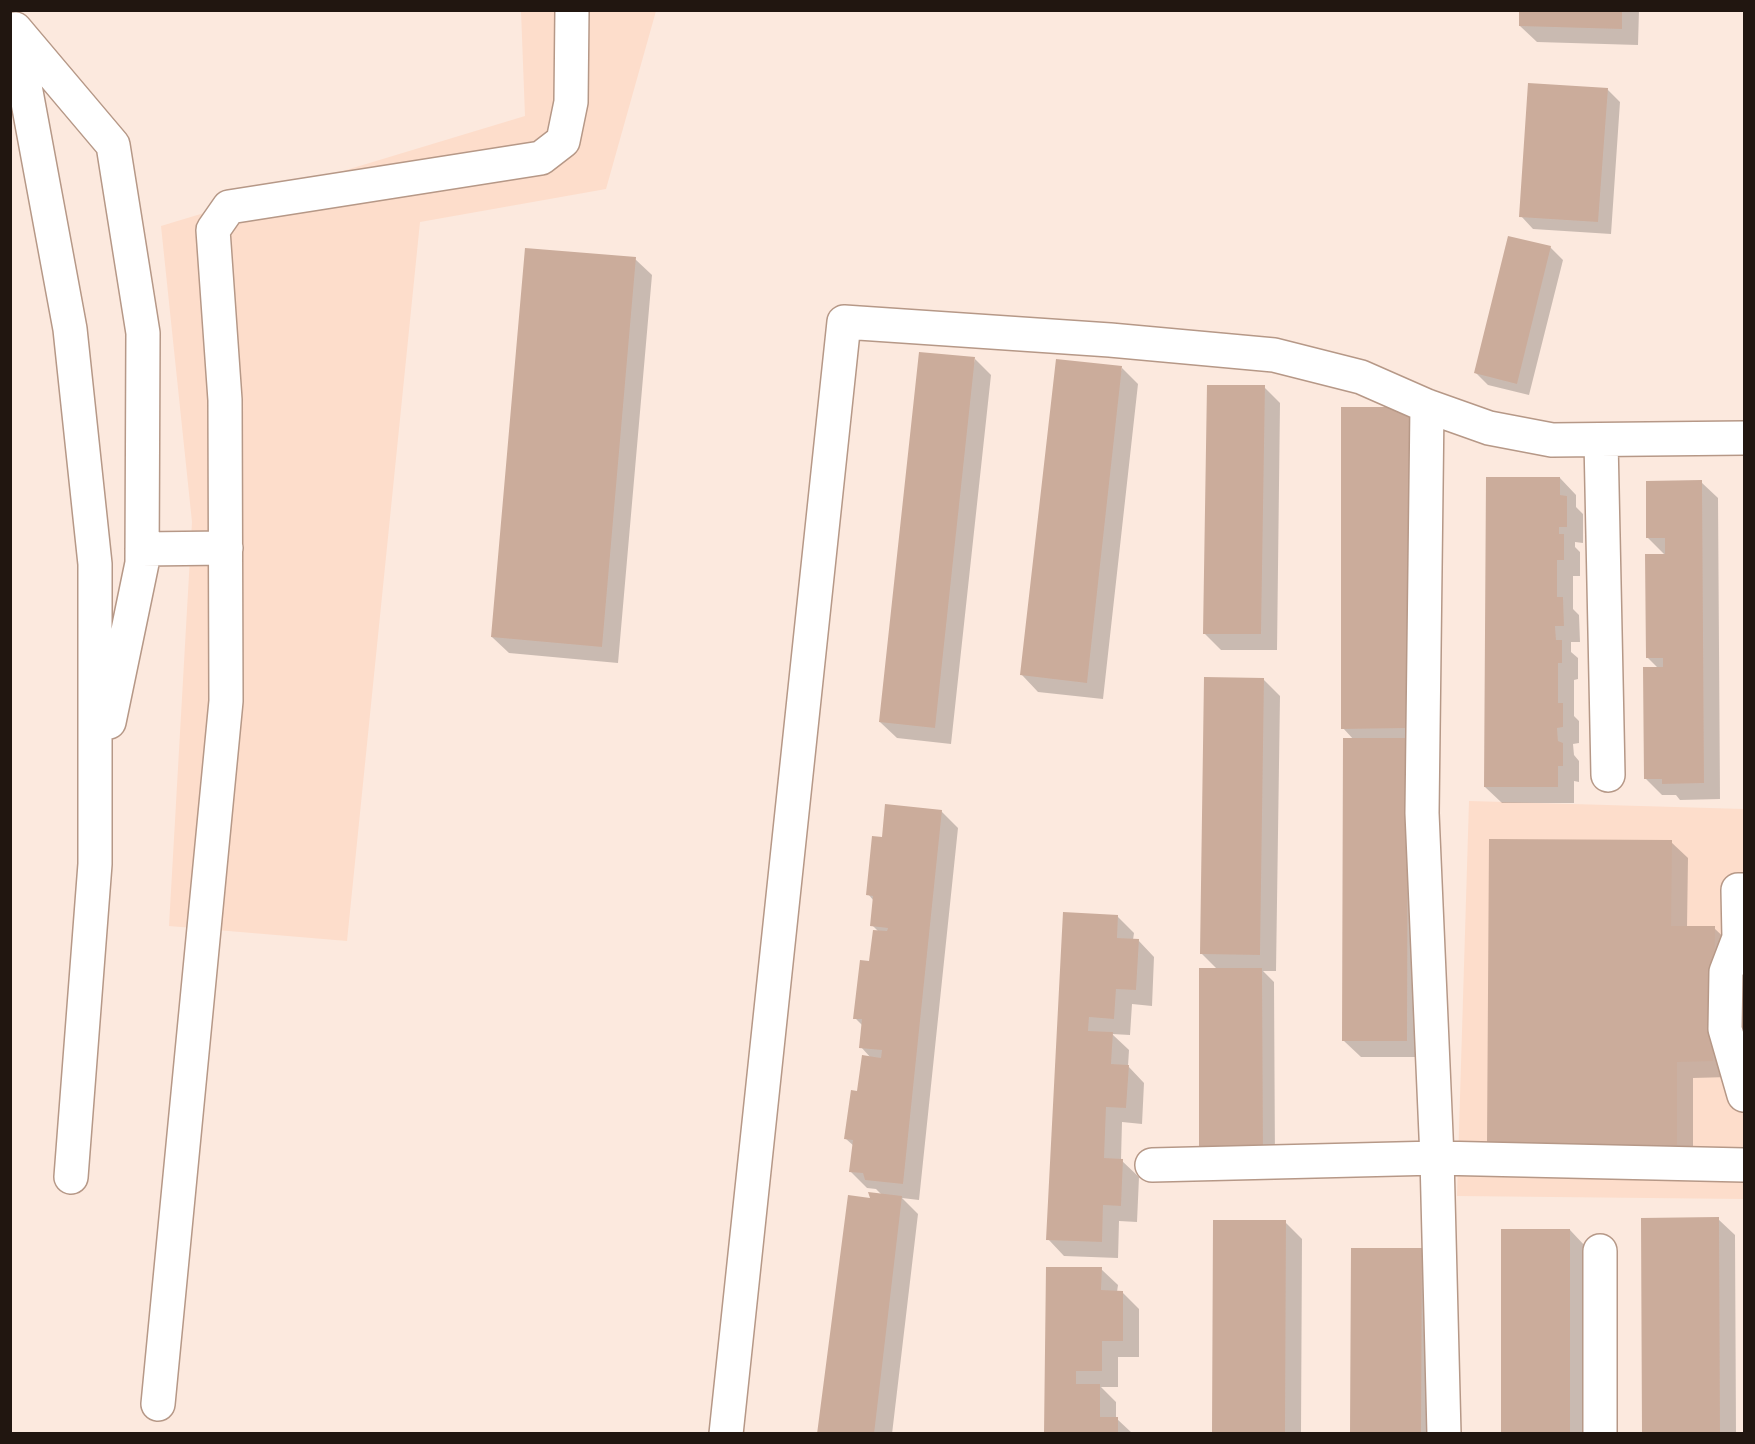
<!DOCTYPE html>
<html>
<head>
<meta charset="utf-8">
<style>
	body { margin:0 }
	#map { position:relative; width:1755px; height:1444px; overflow:hidden; background:#fce9de; font-family:Spectral,serif }
	canvas { display:block }
	.frame { position:absolute; inset:0; border:12px solid #211610; pointer-events:none }
</style>
</head>
<body>
<div id="map">
<canvas width="1755" height="1444"></canvas>
<div class="frame"></div>
</div>
<script>
const ctx = document.querySelector('canvas').getContext('2d');
ctx.lineJoin = 'round';
function fillPath(path, color) { ctx.fillStyle = color; ctx.fill(path, 'evenodd'); }
function trace(path, color, width, dash) { ctx.strokeStyle = color; ctx.lineWidth = width; ctx.lineCap = dash ? 'butt' : 'round'; ctx.setLineDash(dash || []); ctx.stroke(path); }
fillPath(new Path2D(`
	M521,11h135l-50,178 -186,33 -73,719 -178,-15 23,-404 -31,-296 364,-110z
	M1469,801l275,8v390l-287,-3z`), '#fdddcb');
fillPath(new Path2D(`
	M1521,10h118l-1,35 -101,-3 -17,-16z
	M1607,89l13,13 -9,132 -78,-5 -12,-13z
	M1550,247l13,13 -34,135 -41,-10 -13,-13z
	M635,259l17,16 -34,388 -109,-10 -17,-16z
	M975,359l16,16 -40,369 -54,-6 -17,-16z
	M1122,368l16,16 -35,315 -65,-7 -16,-17z
	M1264,387l16,16 -3,247h-56l-17,-17z
	M1408,408l17,17 -2,632h-62l-17,-16 10,-301 -11,-12z
	M1560,478l16,17v12l7,7v29l-8,-1v5l5,5v24h-7v33l6,6 1,27h-9v10l7,6v21l-4,1v36l5,5v22l-6,1 1,11 5,6v21l-5,-1v22h-72l-17,-16z
	M1701,482l17,16 2,301 -40,1 -4,-5h-14l-16,-16 13,-110 -12,-12 19,-101 -18,-18z
	M1263,679l17,17 -4,275h-13l11,11 1,182h-61l4,-194 -16,-16z
	M941,811l17,17 -39,372 -17,-2 16,16 -26,220h-73l53,-234 10,-5 -6,-6 -9,-1 -17,-17 4,-25 -8,-7 13,-47 12,-34 -10,-11 2,-21 -8,-8 24,-86 -7,-7 2,-24 -6,-7 15,-55z
	M1671,842l17,16 -1,70h27l17,16 -2,133 -36,1v83l-205,-17z
	M1064,914l53,2 17,17 -1,7h5l16,17 -2,49 -20,-2 -2,31 -18,-1 17,16 -1,16 16,17 -2,41 -20,-2 -1,38 18,17 -2,45 -18,-1 -1,37 -54,-2 -16,-17z
	M1718,1219l17,16 1,199h-93z
	M1285,1222l17,17 -1,195h-87z
	M1570,1230l16,17v187h-83z
	M1421,1249l17,17 -1,168h-86z
	M1101,1269l17,16 -1,7h5l17,17v48h-21v30h-17l15,15v16l17,16h-88z`), '#0003');
fillPath(new Path2D(`
	M1519,10h103v19l-103,-3z
	M1528,83l80,5 -10,134 -79,-5z
	M1508,236l43,10 -34,138 -43,-11z
	M525,248l111,9 -34,390 -111,-10z
	M919,352l56,5 -40,371 -56,-6z
	M1056,359l66,7 -35,317 -67,-8z
	M1207,385h58l-4,249h-58z
	M1341,407h68l1,321 -69,1z
	M1486,477h74v18l7,1v31h-8v7h5v26h-7v37h6l1,29h-9l1,14h6v23h-4v40h5v24l-6,1 1,13 5,2v23h-5v21h-74z
	M1702,480l2,303 -42,1v-5h-18l-1,-112h20v-9h-17l-1,-104h20v-16h-19v-57z
	M1204,677l60,1 -4,277 -60,-1z
	M1343,738h65l-1,303h-65z
	M885,804l57,6 -39,374 -38,-4 -2,-7 -14,-1 4,-32 -9,-1 7,-49 6,1 5,-36 19,3 1,-8 -23,-2 3,-29h-9l7,-59 9,1 4,-31 14,1 1,-3 -18,-2 3,-30 -7,-1 6,-59 10,1z
	M1489,839l183,1 -1,86h44l-2,135 -36,1v83l-190,-1z
	M1063,912l55,3 -1,23 22,1 -3,51 -20,-1 -2,30 -25,-2 -1,14 25,1 -2,32 18,1 -3,43 -20,-1 -2,51 19,1 -2,47 -18,-1 -1,37 -56,-2z
	M1199,968h63l1,184h-64z
	M868,1192l34,4 -28,238h-57l31,-239 22,3z
	M1719,1217l1,217h-78l-1,-216z
	M1213,1220h73l-1,214h-73z
	M1501,1229h69v205h-69z
	M1351,1248h71l-1,186h-71z
	M1046,1267h56l-1,23 22,1v50h-21v30h-26v13h24v33h18v17h-74z`), '#cbac9b');
const minor = new Path2D(`
	M15,29l98,116 30,188 -1,230 -33,159
	M10,38l12,32 48,259 25,235v300l-24,313
	M1427,406l-5,407 15,345 7,276
	M1601,440l7,335
	M142,549l84,-1
	M1744,890h-6l1,48 -13,34 -1,57 19,66
	M1152,1165l285,-7 307,7
	M158,1404l68,-703 -1,-301 -12,-170 16,-23 312,-49 22,-17 8,-39 1,-92
	M726,1434l118,-1112 266,18 164,15 87,22 66,29 62,22 63,12 192,-2
	M1600,1434v-183`);
trace(minor, '#b69887', 36);
trace(minor, '#fff', 33);
</script>
</body>
</html>
